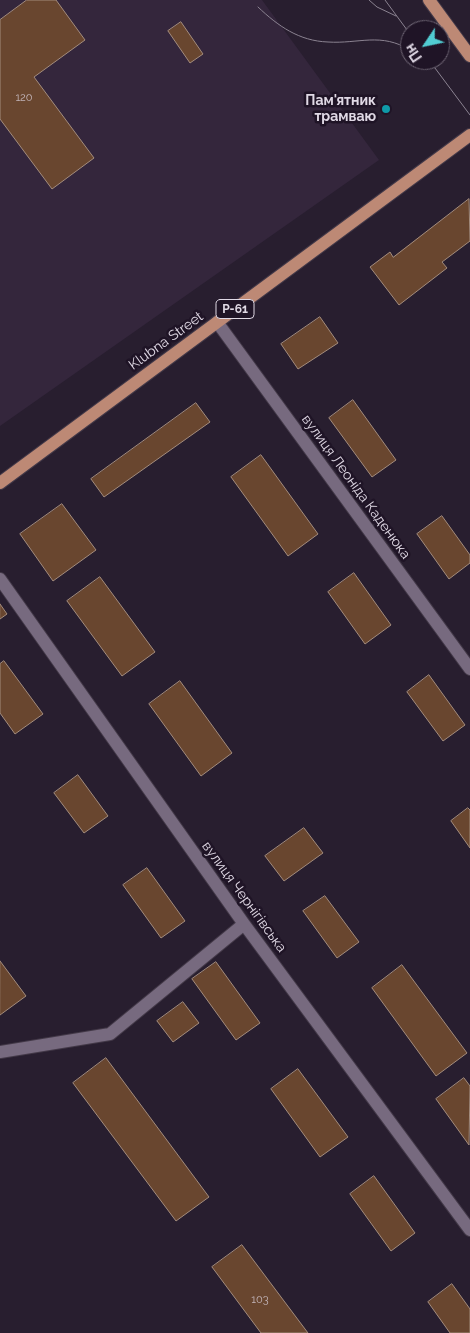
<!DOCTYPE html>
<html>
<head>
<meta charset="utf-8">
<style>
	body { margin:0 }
	#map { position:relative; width:470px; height:1333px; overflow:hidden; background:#281e2f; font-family:Raleway,sans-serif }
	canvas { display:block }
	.north { position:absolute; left:400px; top:20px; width:50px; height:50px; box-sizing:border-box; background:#1f1426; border:1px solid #6c6372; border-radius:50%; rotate:236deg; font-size:14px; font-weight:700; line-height:20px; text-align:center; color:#e0d9e5 }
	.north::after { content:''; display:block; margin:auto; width:18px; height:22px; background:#51ccd2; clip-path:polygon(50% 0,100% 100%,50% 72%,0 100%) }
</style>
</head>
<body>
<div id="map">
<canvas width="470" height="1333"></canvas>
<div class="north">Пн</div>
</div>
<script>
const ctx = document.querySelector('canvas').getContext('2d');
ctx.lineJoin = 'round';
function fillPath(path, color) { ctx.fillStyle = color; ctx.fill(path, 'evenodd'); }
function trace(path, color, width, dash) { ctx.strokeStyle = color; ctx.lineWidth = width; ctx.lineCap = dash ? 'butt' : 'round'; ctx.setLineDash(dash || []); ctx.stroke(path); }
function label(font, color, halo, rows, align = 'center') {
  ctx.font = font + ' Raleway,sans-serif'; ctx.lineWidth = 5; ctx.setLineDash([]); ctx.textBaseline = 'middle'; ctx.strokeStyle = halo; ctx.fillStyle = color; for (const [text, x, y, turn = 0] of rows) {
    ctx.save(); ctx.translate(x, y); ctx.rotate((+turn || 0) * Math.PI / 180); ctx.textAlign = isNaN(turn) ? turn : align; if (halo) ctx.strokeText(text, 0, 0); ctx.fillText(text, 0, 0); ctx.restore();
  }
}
fillPath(new Path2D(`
	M0,0h262l117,160 -379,266z`), '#34263c');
const building = new Path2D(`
	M27,0h29l29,40 -51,37 60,81 -42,31 -52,-70v-99z
	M181,22l22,32 -13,9 -22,-32z
	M469,199l1,42 -28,21 5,6 -48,37 -29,-38 20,-15 3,5z
	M320,317l18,26 -40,26 -17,-25z
	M353,400l43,60 -24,17 -43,-59z
	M196,403l14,19 -106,75 -13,-18z
	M261,455l57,79 -30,22 -57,-79z
	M62,504l34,46 -43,31 -33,-47z
	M442,516l28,39v8l-21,16 -32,-45z
	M354,573l37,52 -26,19 -37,-52z
	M100,577l55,75 -33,24 -55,-75z
	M0,604l7,10 -7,5z
	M4,661l39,53 -28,20 -15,-21v-49z
	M429,675l36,50 -22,16 -36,-49z
	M180,681l52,72 -31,23 -52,-72z
	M78,775l30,41 -24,17 -30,-40z
	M468,808l2,2v38l-19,-27z
	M304,828l19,25 -39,28 -19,-25z
	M147,868l38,53 -24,17 -38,-53z
	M325,896l34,46 -22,16 -34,-47z
	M0,961l26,35 -26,19z
	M216,962l44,61 -24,17 -44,-61z
	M402,965l65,88 -31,23 -64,-88z
	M183,1002l16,21 -26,19 -16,-21z
	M106,1058l103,139 -33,24 -103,-138z
	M298,1069l50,68 -28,20 -49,-68z
	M464,1078l6,8 -1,59 -33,-46z
	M374,1176l41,57 -24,18 -41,-57z
	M242,1245l66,88h-47l-49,-66z
	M452,1284l18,25v24h-20l-22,-31z`);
fillPath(building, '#69462f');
trace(building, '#a38c7d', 1);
const minor = new Path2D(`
	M217,322l253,347
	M0,579l244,345 226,306
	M0,1052l110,-18 134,-110`);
const major = new Path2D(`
	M429,0l41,56
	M0,483l470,-348`);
trace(minor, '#433948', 14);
trace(major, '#433948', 14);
trace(minor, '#776a7f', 12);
trace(major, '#bd8975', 12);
trace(new Path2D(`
	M369,0l8,7 19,9
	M385,0l25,34
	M258,7c20,19 41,34 70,35 31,2 53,-10 82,8
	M429,60l41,55`), '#8b8391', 1);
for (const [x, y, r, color] of [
	[386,109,5,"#0f9aa8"]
]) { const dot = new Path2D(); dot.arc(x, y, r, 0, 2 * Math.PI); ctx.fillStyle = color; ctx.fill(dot); trace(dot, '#1f1426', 2); }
label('11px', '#c2b4b8', null, [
	["120",24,98],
	["103",260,1300]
]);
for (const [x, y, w] of [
	[235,309,38]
]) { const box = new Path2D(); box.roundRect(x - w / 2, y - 9.5, w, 19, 4); ctx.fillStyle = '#1f1426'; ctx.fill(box); trace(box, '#e0d9e5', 1); }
label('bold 12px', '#e0d9e5', null, [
	["Р-61",235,309]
]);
label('bold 14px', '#e0d9e5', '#1f1426', [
	["Пам'ятник",376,101],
	["трамваю",376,117]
], 'right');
label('14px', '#e0d9e5', '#1f1426', [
	["Klubna Street",166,341,-36],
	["вулиця Леоніда Каденюка",356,487,54],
	["вулиця Чернігівська",244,897,54]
]);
</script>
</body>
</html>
